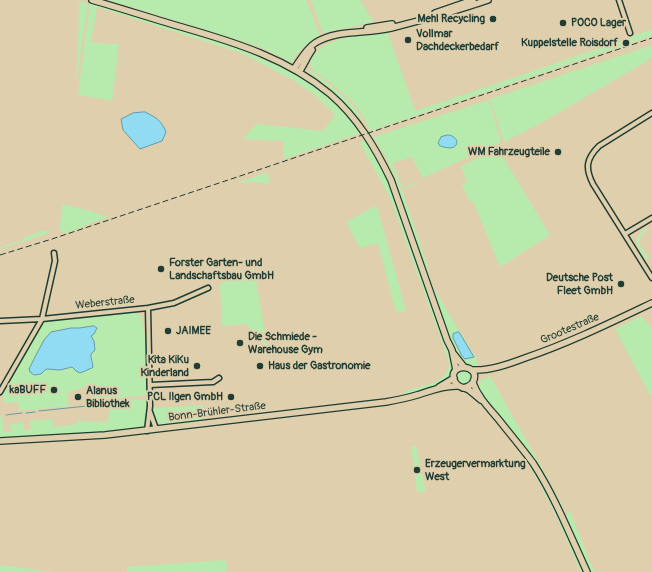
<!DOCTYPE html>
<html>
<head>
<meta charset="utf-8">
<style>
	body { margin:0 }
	canvas { display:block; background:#e0cfac }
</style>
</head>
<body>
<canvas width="652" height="572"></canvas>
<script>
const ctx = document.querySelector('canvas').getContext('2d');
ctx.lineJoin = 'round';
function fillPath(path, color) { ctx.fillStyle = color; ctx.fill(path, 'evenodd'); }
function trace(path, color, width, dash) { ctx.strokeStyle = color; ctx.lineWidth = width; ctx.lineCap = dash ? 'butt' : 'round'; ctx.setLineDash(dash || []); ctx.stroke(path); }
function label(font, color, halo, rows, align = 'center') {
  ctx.font = font + ' Pangolin,sans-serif'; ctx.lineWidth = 4; ctx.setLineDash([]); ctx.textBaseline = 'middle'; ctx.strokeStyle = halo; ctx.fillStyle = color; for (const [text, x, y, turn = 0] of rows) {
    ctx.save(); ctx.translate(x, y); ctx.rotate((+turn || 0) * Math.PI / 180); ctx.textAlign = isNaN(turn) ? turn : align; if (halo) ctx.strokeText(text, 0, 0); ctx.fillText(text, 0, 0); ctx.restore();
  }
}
fillPath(new Path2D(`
	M108,0h198l14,35c-10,6 -20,14 -27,24l1,3h-3l-31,-15 -73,-23z
	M311,0h49l14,22 -38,8 -13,3z
	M79,1l9,2 -11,75 -1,-1 2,-25z
	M90,3l153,47 44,20 31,19 8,7 19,18 16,19 -77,26 -1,-18 -40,-2 13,-15 67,7 12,-16 -20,-20 -24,-16 -50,-26 -144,-46 -6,35 15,2h13l-7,57 -32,-6 -2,-1z
	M652,29v7l-282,95c-2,-4 -3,-8 -5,-12 -4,-11 -26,-29 -35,-37 -6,-5 -13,-8 -18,-13 -3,-5 -2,-10 2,-14 16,-21 50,-18 74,-22l27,78c69,-23 138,-47 208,-71l2,4 3,-1 -1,-2 5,-3 1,-2z
	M652,45v13l-113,66 -35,18 -14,-43z
	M308,70c13,5 47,35 54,48 1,3 2,6 3,9l-6,-11 -5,-1 -24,-27 -21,-16z
	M489,100l12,42 -78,36 -11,-21 -20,6 11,25 15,-7c-3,4 -10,6 -15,8l-1,-1 -5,-7 -12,-25 -12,-19z
	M366,139l10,18 16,33 50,144 12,30c-1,4 -2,11 -5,14 -6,8 -32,14 -42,17h-3v-2l2,-2c14,-5 44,-7 43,-29l-58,-162 -31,-57z
	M498,149l52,86 -50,32 -27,-66 -3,1 -8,-17 5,-3 -6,-16z
	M268,172l1,11h-7l-9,-1 -16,1z
	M395,181l7,10 4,11 21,62 2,12 4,11 44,73 1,9h-2l-13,-7 -4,-4 -9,-19z
	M63,204l23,6 22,7 -42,16 -7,-2z
	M377,205v1l29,105 -10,1 -18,-69 -18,5 -14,-26z
	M647,228l1,2c-15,11 -7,16 1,28l2,-1 -5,3c-8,-13 -17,-21 1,-32z
	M42,231h10l-6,3 -46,15v-2l23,-7v-2z
	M254,269l14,81 -22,-26 -24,2 -2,-42z
	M122,312l15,1 5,4 3,22 2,56 -37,4v-2l-16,4 -6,-16h-3v2l-18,6 2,13 -50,5 -1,-9 -14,1 -1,-6h-1l2,-4v-6l39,-66zM93,326l4,2 -6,8c2,5 3,9 3,14l-3,4 -1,2 3,11 -7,3 -4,3 -6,-2 -3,-4c-9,0 -17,3 -26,2l-2,1 -4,4 -7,1 -5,-6 15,-29 9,-9 18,-3h8z
	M641,316l11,12v71l-37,-70z
	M456 377a8 8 0 1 1 16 0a8 8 0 1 1-16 0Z
	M490,376l57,101 14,27 1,-1 1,6 -2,-1 -24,-44 -60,-74c1,-2 1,-3 2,-5 0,-5 7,-7 11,-9z
	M135,399l12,2 -2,22h1l-5,5 -36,4 -105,7v-24h2l2,17h7l-1,-8 13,-1 1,7 7,-1 -1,-8 22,-2 2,8 24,-3 -1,-5h2l1,2 28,1 2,-20z
	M203,405l2,16 -40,4 -1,-1c-9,0 -10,-8 -10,-16z
	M411,446h5l10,46h-9z
	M531,465l13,21 12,23 28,63h-3l-30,-67 -21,-39z
	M571,511v3l23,58h-4l-24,-53c0,-5 1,-6 5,-8z
	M226,560l1,12h-100v-5z
	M0,565l53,7h-53z`), '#b6ebad');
const water = new Path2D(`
	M145,112c12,6 16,8 21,20l-4,9 -22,8 -17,-19 -2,-11 12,-6z
	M448,135c6,0 13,7 6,12 -4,2 -10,0 -14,-1l-2,-3 3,-6z
	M94,326l3,2 -3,6 -3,2 3,5 1,9 -4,4c-1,3 2,9 2,13l-1,1 -12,5 -4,-2 -4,-4 -12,3 -13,-1 -2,1 -4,4 -7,1 -4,-3 -1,-3 7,-14 8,-15 7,-8 20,-4h8z
	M459,332l15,25 -9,2 -3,-3 -9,-18v-4z`);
fillPath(water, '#91dcf2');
trace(water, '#639ca6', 1);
trace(new Path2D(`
	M39,411l48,-5
	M26,413l9,-1
	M6,415l16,-2`), '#639ca6', 1);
const street = new Path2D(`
	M619,0l11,33
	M652,113l-53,33c-13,13 -14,22 -6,38l59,94
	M625,234l27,-16
	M0,321l42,-2 106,-11 26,-5 34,-15
	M150,385l63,-3 6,-4
	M0,392l42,-73 13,-58 -1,-8
	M150,412l6,17
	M147,431l3,-25 -2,-98`);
const secondary = new Path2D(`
	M92,0c31,9 62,19 93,28 52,15 103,31 145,66 28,24 46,55 61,86l56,160 5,10 4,20
	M435,13l38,-13
	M367,28l25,-4
	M294,69c6,-9 12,-20 21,-26 22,-14 51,-9 76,-15 32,-8 65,-17 97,-28
	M299,72c5,-7 8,-15 13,-22
	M453,353l11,14
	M472,370c18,1 37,-6 53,-12 44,-15 85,-35 127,-55
	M473,383c5,14 16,25 26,37 11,14 23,28 34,43 22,34 37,72 54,109
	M439,387l15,-9
	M463,388c4,-1 8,-2 10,-6 9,-18 -25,-20 -19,-2 3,8 10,7 15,10 4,3 8,7 12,10
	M0,441l105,-6 281,-33c11,-2 21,-4 31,-7 13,-4 27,-10 41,-9`);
trace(street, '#1f3d34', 7);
trace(secondary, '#1f3d34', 8);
trace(street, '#e0cfac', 4);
trace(secondary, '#e0cfac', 5.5);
trace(new Path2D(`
	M0,255l52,-16 600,-201`), '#1f3d34', 1, [6, 3]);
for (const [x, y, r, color] of [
	[493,19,4,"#1f3d34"],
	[563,23,4,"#1f3d34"],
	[408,40,4,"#1f3d34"],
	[626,43,4,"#1f3d34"],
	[558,152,4,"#1f3d34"],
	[161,269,4,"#1f3d34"],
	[621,284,4,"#1f3d34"],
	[168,331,4,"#1f3d34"],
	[240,343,4,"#1f3d34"],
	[197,366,4,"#1f3d34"],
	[260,366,4,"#1f3d34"],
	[54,390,4,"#1f3d34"],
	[78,397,4,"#1f3d34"],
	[231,397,4,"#1f3d34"],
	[417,470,4,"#1f3d34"]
]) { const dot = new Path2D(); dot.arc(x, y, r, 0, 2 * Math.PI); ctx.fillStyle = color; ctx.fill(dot); trace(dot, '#e0cfac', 1.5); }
label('bold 11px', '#1f3d34', '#e0cfac', [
	["Mehl Recycling",485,19,"right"],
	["POCO Lager",571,23],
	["Vollmar",416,34],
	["Dachdeckerbedarf",416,47],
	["Kuppelstelle Roisdorf",618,43,"right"],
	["WM Fahrzeugteile",550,152,"right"],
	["Forster Garten- und",169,263],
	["Landschaftsbau GmbH",169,276],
	["Deutsche Post",613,278,"right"],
	["Fleet GmbH",613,291,"right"],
	["JAIMEE",176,331],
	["Die Schmiede -",248,337],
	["Warehouse Gym",248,350],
	["Kita KiKu",189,360,"right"],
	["Kinderland",189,373,"right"],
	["Haus der Gastronomie",268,366],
	["kaBUFF",46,390,"right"],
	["Alanus",86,391],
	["Bibliothek",86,404],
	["PCL Ilgen GmbH",223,397,"right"],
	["Erzeugervermarktung",425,464],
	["West",425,477]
], 'left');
label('11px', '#1f3d34', '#e0cfac', [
	["Weberstraße",105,303,-6],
	["Grootestraße",570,329,-23],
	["Bonn-Brühler-Straße",217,412,-7]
]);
</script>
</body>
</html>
